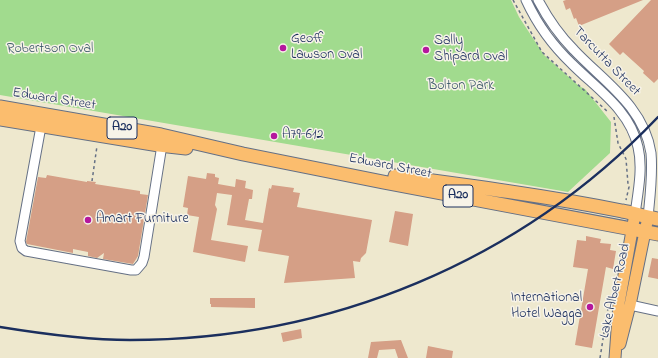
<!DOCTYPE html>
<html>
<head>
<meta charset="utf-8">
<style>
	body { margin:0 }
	canvas { display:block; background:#eee8ce }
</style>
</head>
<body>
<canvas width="658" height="358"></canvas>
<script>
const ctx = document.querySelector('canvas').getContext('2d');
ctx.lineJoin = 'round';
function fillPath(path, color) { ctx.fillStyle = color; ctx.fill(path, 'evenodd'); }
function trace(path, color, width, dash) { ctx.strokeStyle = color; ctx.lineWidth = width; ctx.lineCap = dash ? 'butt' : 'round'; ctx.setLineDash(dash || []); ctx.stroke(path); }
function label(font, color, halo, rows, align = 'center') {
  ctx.font = font + ' "Indie Flower",sans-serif'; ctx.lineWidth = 3; ctx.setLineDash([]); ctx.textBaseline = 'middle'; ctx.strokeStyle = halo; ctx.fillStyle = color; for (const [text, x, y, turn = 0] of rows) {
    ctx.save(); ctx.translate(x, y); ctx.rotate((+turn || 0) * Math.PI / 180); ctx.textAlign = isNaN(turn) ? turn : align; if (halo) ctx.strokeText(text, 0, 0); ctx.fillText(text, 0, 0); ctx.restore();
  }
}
fillPath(new Path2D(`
	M0,0h511l8,17 25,38 35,31 6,3 26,33 -1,31 -42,39 -568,-97z`), '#a1db8e');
fillPath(new Path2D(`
	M566,0h77l-64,26 -3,-8 -2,1 -4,-11 -4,2 -3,-9z
	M651,0h7v79l-4,4 -11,-10 1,-2 -21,-19 -3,3 -11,-11z
	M207,173l8,1v3l4,1 -1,6 17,3 1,-8 10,2 -1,7 8,2 -1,9h-3l-4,21 18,3 6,-35 2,1 1,-4 22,3 -1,4 7,1 -3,14 75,13 -6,33 -5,5 -1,4 -7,-1 2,17 -71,5 5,-27 -31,-5 4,-21 -35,-5 5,-30 -15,-2 -2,12 2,4 -6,31 37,6 -3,16 -52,-10 6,-35 -12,-2 1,-7 -5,-1 5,-31 18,3z
	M47,175l40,7v-1l9,1 -1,2 45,7v3l8,1 -10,61 -5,8 -30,-5 1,-6 -7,5 -9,-2v-4l-15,-3v4l-46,-9 -1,-2 12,-65 8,1z
	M395,211l18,3 -5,32 -19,-4z
	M586,236l15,3 -1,4 11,1 -1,6 6,1 -3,18 -7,-2 -14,81 -17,-3 13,-76 -15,-2 4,-27 9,1z
	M652,258l6,1v20l-10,-2z
	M210,298h45v10l-44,-1v-3h-1z
	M301,329l1,9 -19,4 -2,-9z
	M401,340l7,18h-10l-3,-9 -16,1 -2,8h-9l3,-16z
	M428,346l25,5 -1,7h-26z`), '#d59f86');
const minor = new Path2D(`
	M526,0c11,24 27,46 46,64 25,25 58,46 66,83 5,21 0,45 -3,67
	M538,0c10,19 21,35 36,50 29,31 70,56 77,103 2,22 -1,43 -3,64
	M42,121l-22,120 2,7 4,3 105,19h5l6,-7 2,-6 18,-112
	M630,305l28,6`);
const major = new Path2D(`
	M620,344l10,-39 18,-88
	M615,358l4,-55 16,-89`);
const highway = new Path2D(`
	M0,107l161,28 82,19 140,28 275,52
	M0,119l159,26 27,3
	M395,176c76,10 152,20 227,35 12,2 24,6 36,8`);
trace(minor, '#657085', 11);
trace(major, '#657085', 13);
trace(highway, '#657085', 15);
trace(new Path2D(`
	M513,0l29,52 66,60
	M614,117l4,26 8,16 2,25 1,3 -3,13
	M92,181l5,-35
	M600,358l8,-50`), '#657085', 1.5, [3, 3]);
trace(minor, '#fff', 9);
trace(major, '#fbbd6e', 11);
trace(highway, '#fbbd6e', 13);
trace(new Path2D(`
	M0,327c43,7 86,13 130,13 200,0 390,-78 528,-223`), '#1b2f5e', 2.5);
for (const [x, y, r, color] of [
	[283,48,4,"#b5179e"],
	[426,50,4,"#b5179e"],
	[274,136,4,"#b5179e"],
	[88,220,4,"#b5179e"],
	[590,307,4,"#b5179e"]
]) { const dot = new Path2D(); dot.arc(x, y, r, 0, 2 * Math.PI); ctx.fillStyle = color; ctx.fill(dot); trace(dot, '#f7f3e8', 1.5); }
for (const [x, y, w] of [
	[122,128,30],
	[458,196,30]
]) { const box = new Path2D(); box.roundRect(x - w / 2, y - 11, w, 22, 3); ctx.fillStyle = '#f7f3e8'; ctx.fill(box); trace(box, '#1b2f5e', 1); }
label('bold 13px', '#1b2f5e', null, [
	["A20",122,128],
	["A20",458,196]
]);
label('14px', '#1b2f5e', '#f7f3e8', [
	["Geoff",291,40],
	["Lawson Oval",291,56],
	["Sally",434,42],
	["Shipard Oval",434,58],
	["A79-612",282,136],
	["Amart Furniture",96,220],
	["International",582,299,"right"],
	["Hotel Wagga",582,315,"right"]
], 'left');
label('14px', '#3c5a6a', '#f7f3e8', [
	["Robertson Oval",50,50],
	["Bolton Park",461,87]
]);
label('14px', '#1b2f5e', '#f7f3e8', [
	["Tarcutta Street",606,62,46],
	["Edward Street",54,100,9],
	["Edward Street",390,167,11],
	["Lake Albert Road",616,291,-77]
]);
</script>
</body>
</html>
